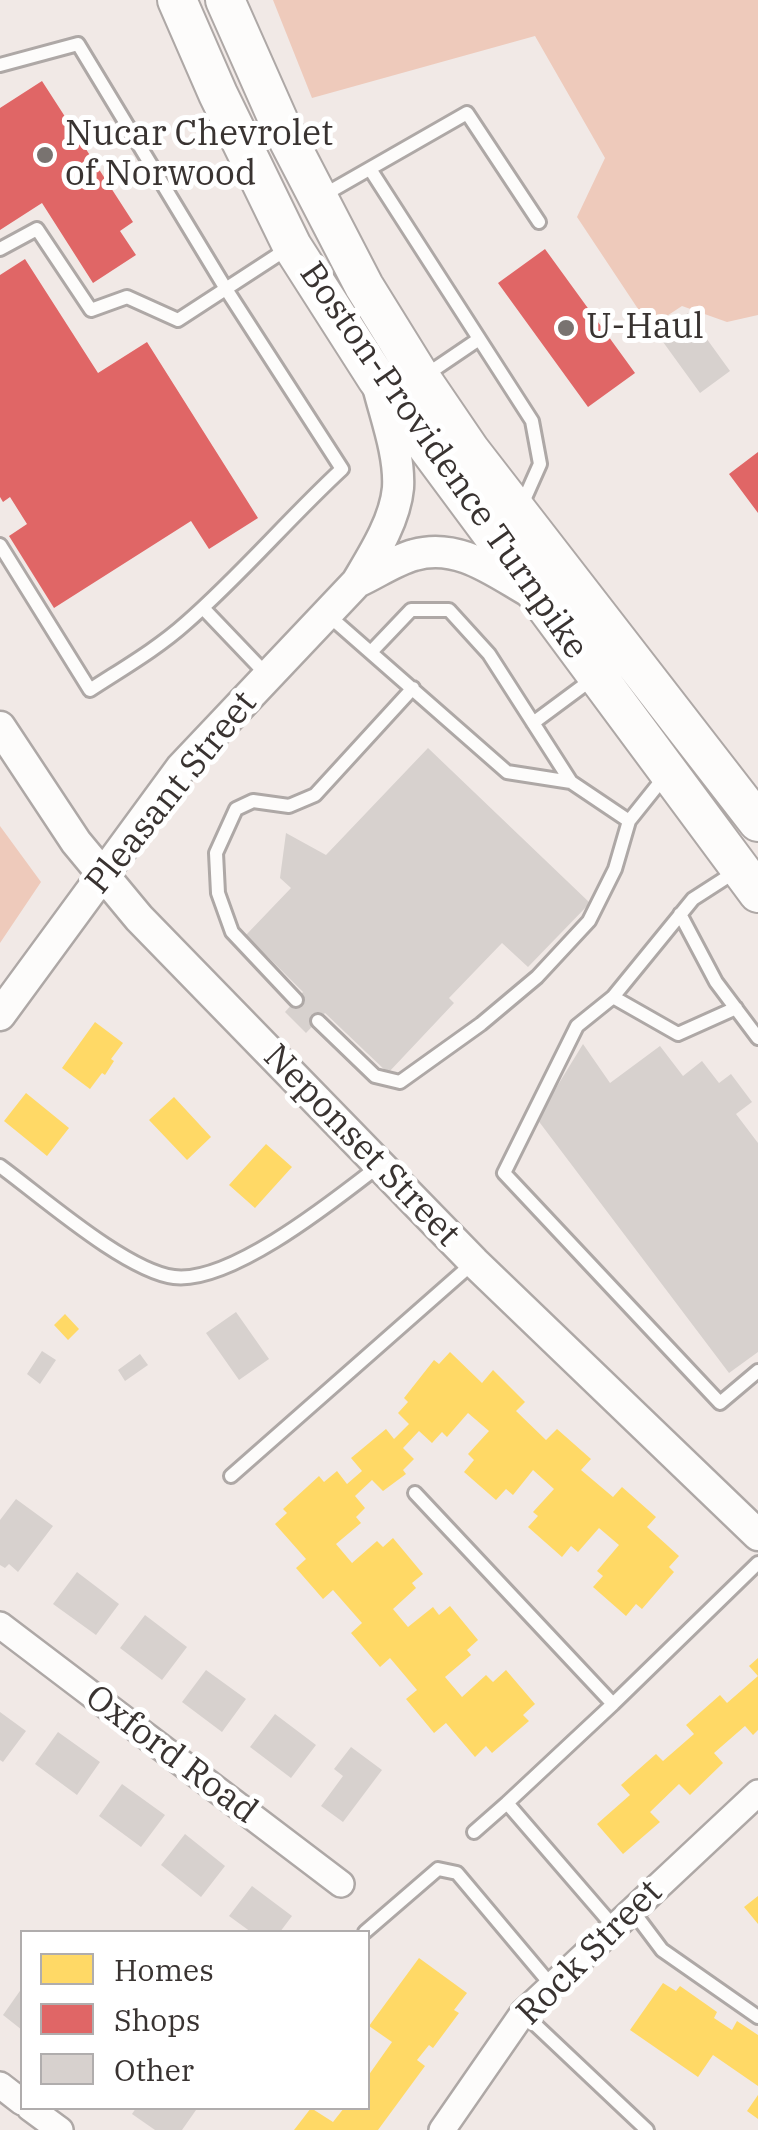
<!DOCTYPE html>
<html>
<head>
<meta charset="utf-8">
<style>
	body { margin:0 }
	#map { position:relative; width:758px; height:2130px; overflow:hidden; background:#f1e9e6; font-family:"IBM Plex Serif",serif }
	canvas { display:block }
	.legend { position:absolute; left:20px; top:1930px; width:350px; height:180px; box-sizing:border-box; background:#fff; border:2px solid #b0adad; margin:0; padding:12px 18px; list-style:none; font-size:30px; color:#393331 }
	.legend li { display:flex; align-items:center; gap:20px; height:50px }
	.legend b { width:50px; border:2px solid #b0adad }
</style>
</head>
<body>
<div id="map">
<canvas width="758" height="2130"></canvas>
<ul class="legend">
<li><b style="height:28px;background:#ffd966"></b>Homes</li>
<li><b style="height:28px;background:#e06666"></b>Shops</li>
<li><b style="height:28px;background:#d7d1ce"></b>Other</li>
</ul>
</div>
<script>
const ctx = document.querySelector('canvas').getContext('2d');
ctx.lineJoin = 'round';
function fillPath(path, color) { ctx.fillStyle = color; ctx.fill(path, 'evenodd'); }
function trace(path, color, width, dash) { ctx.strokeStyle = color; ctx.lineWidth = width; ctx.lineCap = dash ? 'butt' : 'round'; ctx.setLineDash(dash || []); ctx.stroke(path); }
function label(font, color, halo, rows, align = 'center') {
  ctx.font = font + ' "IBM Plex Serif",serif'; ctx.lineWidth = 10; ctx.setLineDash([]); ctx.textBaseline = 'middle'; ctx.strokeStyle = halo; ctx.fillStyle = color; for (const [text, x, y, turn = 0] of rows) {
    ctx.save(); ctx.translate(x, y); ctx.rotate((+turn || 0) * Math.PI / 180); ctx.textAlign = isNaN(turn) ? turn : align; if (halo) ctx.strokeText(text, 0, 0); ctx.fillText(text, 0, 0); ctx.restore();
  }
}
fillPath(new Path2D(`
	M273,0h485v315l-31,7 -45,-16 -32,21 -73,-110 28,-59 -70,-122 -223,62z
	M0,826l41,56 -41,61z`), '#eecabb');
fillPath(new Path2D(`
	M95,1022l28,21 -12,16 3,2 -9,14 -3,-2 -12,16 -28,-21z
	M26,1093l43,35 -22,28 -43,-35z
	M174,1097l37,40 -24,23 -38,-40z
	M266,1144l26,23 -37,41 -26,-23z
	M65,1314l14,15 -11,11 -14,-15z
	M450,1352l32,31 11,-13 32,32 -9,9 30,29 11,-11 34,30 -10,11 32,27 9,-10 34,30 -9,10 32,29 -10,11 5,5 -32,37 -6,-5 -10,12 -33,-29 10,-11 -6,-5 22,-26 -20,-17 -21,24 -7,-6 -9,11 -34,-30 10,-11 -5,-4 21,-23 -21,-19 -20,25 -7,-6 -10,11 -32,-28 10,-12 -6,-6 21,-23 -21,-18 -21,24 -5,-5 -10,11 -13,-12 -16,17 11,11 -11,11 3,4 -23,17 -11,-11 -17,16 10,12 -9,9 5,6 -25,21 16,19 25,-22 6,6 10,-9 30,36 -11,9 4,5 -23,21 15,18 25,-20 6,8 11,-9 28,34 -11,10 4,5 -26,22 17,20 24,-22 7,7 13,-12 29,34 -12,11 6,6 -37,32 -6,-7 -11,11 -29,-34 -12,10 -28,-34 11,-9 -27,-32 -10,9 -29,-34 11,-10 -29,-33 -10,9 -27,-31 10,-9 -31,-35 12,-11 -4,-4 36,-33 5,6 13,-11 10,13 15,-13 -11,-13 35,-29 8,10 15,-15 -11,-11 10,-11 -4,-4 30,-38 5,4z
	M758,1658v72l-5,5 -8,-9 -31,27 9,10 -33,32 -11,-11 -29,28 10,10 -37,32 -26,-30 33,-29 -9,-10 35,-31 7,7 31,-27 -8,-9 34,-30 7,8 31,-27 -9,-10z
	M758,1896v28l-14,-17z
	M419,1958l48,35 -13,17 5,3 -26,35 -4,-3 -12,15 8,6 -47,64h-84l17,-22 22,14 11,-14h24v-32l24,-34 -23,-16z
	M663,1983l13,8 4,-5 37,26 -3,6 18,12 5,-9 21,14v51l-45,-31 -15,22 -68,-47z
	M758,2095v24l-11,-8z`), '#ffd966');
fillPath(new Path2D(`
	M42,81l91,141 -13,9 16,24 -43,28 -51,-80 -42,27v-122z
	M545,249l90,124 -47,34 -90,-124z
	M25,259l73,114 49,-31 111,176 -49,31 -18,-28 -137,87 -45,-72 18,-12 -17,-27 -7,5 -3,-5v-222z
	M758,452v61l-29,-39z`), '#e06666');
fillPath(new Path2D(`
	M688,313l42,58 -30,22 -42,-58z
	M428,748l162,155 -62,64 -26,-24 -53,55 5,5 -66,70 -63,-60 -19,20 -21,-21 18,-20 -57,-57 45,-47 -11,-10 6,-45 40,22z
	M583,1044l27,39 50,-37 23,30 19,-15 17,22 12,-9 21,28 -16,12 22,29v209l-29,21 -192,-254z
	M236,1312l33,47 -30,21 -33,-47z
	M42,1351l14,9 -16,24 -13,-10z
	M140,1354l8,11 -23,16 -7,-11z
	M16,1499l37,27 -35,46 -9,-8 -4,4 -5,-3v-45z
	M77,1572l42,32 -23,31 -43,-31z
	M145,1615l42,32 -25,33 -42,-32z
	M206,1670l40,29 -24,33 -40,-30z
	M0,1712l26,19 -23,31 -3,-2z
	M275,1714l41,31 -25,33 -41,-31z
	M58,1732l42,30 -23,33 -42,-31z
	M351,1747l31,23 -39,52 -22,-16 22,-30 -9,-7z
	M122,1784l43,31 -24,32 -42,-31z
	M185,1834l40,32 -24,31 -40,-32z
	M252,1886l40,30 -12,16h-29l-22,-16z
	M22,1988v42l-19,-15z
	M136,2108h56l4,2 -14,20h-27l-23,-16z`), '#d7d1ce');
const service = new Path2D(`
	M0,65l78,-21 148,245 116,180c-54,50 -101,106 -156,154 -29,26 -64,46 -96,67l-90,-145
	M370,169l162,252 8,43 -20,45
	M322,196l145,-83 72,109
	M0,249l37,-20 54,81 36,-13 51,23 112,-73
	M423,377l56,-38
	M203,608l64,67
	M328,615l179,157 64,10 58,39 36,-45
	M371,652l40,-42h38l40,44 82,128
	M533,723l62,-46
	M738,870l-45,29 -80,98 -36,29 -73,147 216,230 38,-32
	M680,914l36,68 42,56
	M613,997l65,37 58,-26
	M296,1000l-64,-68 -14,-39 -2,-40 20,-44 17,-8 36,5 26,-11 98,-107
	M318,1021l57,55 25,6 81,-58 56,-47 52,-56 26,-52 14,-48
	M0,1166c41,30 126,105 174,111 57,7 162,-78 206,-112
	M231,1476l242,-213
	M415,1493l198,211 -106,99
	M613,1704l145,-141
	M474,1832l33,-29 107,124
	M632,1910l30,40 96,67
	M365,1932l73,-63 19,4 95,113
	M523,2013l124,117`);
const minor = new Path2D(`
	M0,1625l341,259
	M0,2085l22,17
	M30,2108l30,22
	M442,2130l81,-117 235,-220`);
const tertiary = new Path2D(`
	M357,582c18,-8 38,-22 57,-27 45,-13 82,18 118,38
	M0,727l76,115 63,76 335,344 284,273
	M0,1015l181,-247 176,-186c16,-27 38,-61 41,-94 2,-33 -12,-70 -20,-102`);
const primary = new Path2D(`
	M177,0l41,94 74,152 85,133 381,514
	M225,0l55,124 84,162 57,92 49,72 288,372`);
trace(service, '#aea8a6', 18);
trace(minor, '#aea8a6', 30);
trace(tertiary, '#aea8a6', 35);
trace(primary, '#aea8a6', 42);
trace(service, '#fdfcfb', 12);
trace(minor, '#fdfcfb', 25);
trace(tertiary, '#fdfcfb', 30);
trace(primary, '#fdfcfb', 38);
for (const [x, y, r, color] of [
	[45,155,10,"#797370"],
	[566,328,10,"#797370"]
]) { const dot = new Path2D(); dot.arc(x, y, r, 0, 2 * Math.PI); ctx.fillStyle = color; ctx.fill(dot); trace(dot, '#fff', 4); }
label('35px', '#393331', '#fff', [
	["Nucar Chevrolet",65,135],
	["of Norwood",65,175],
	["U-Haul",586,328]
], 'left');
label('35px', '#393331', '#fff', [
	["Boston-Providence Turnpike",443,461,55],
	["Pleasant Street",172,793,-51],
	["Neponset Street",361,1146,46],
	["Oxford Road",171,1755,37],
	["Rock Street",590,1953,-45]
]);
</script>
</body>
</html>
